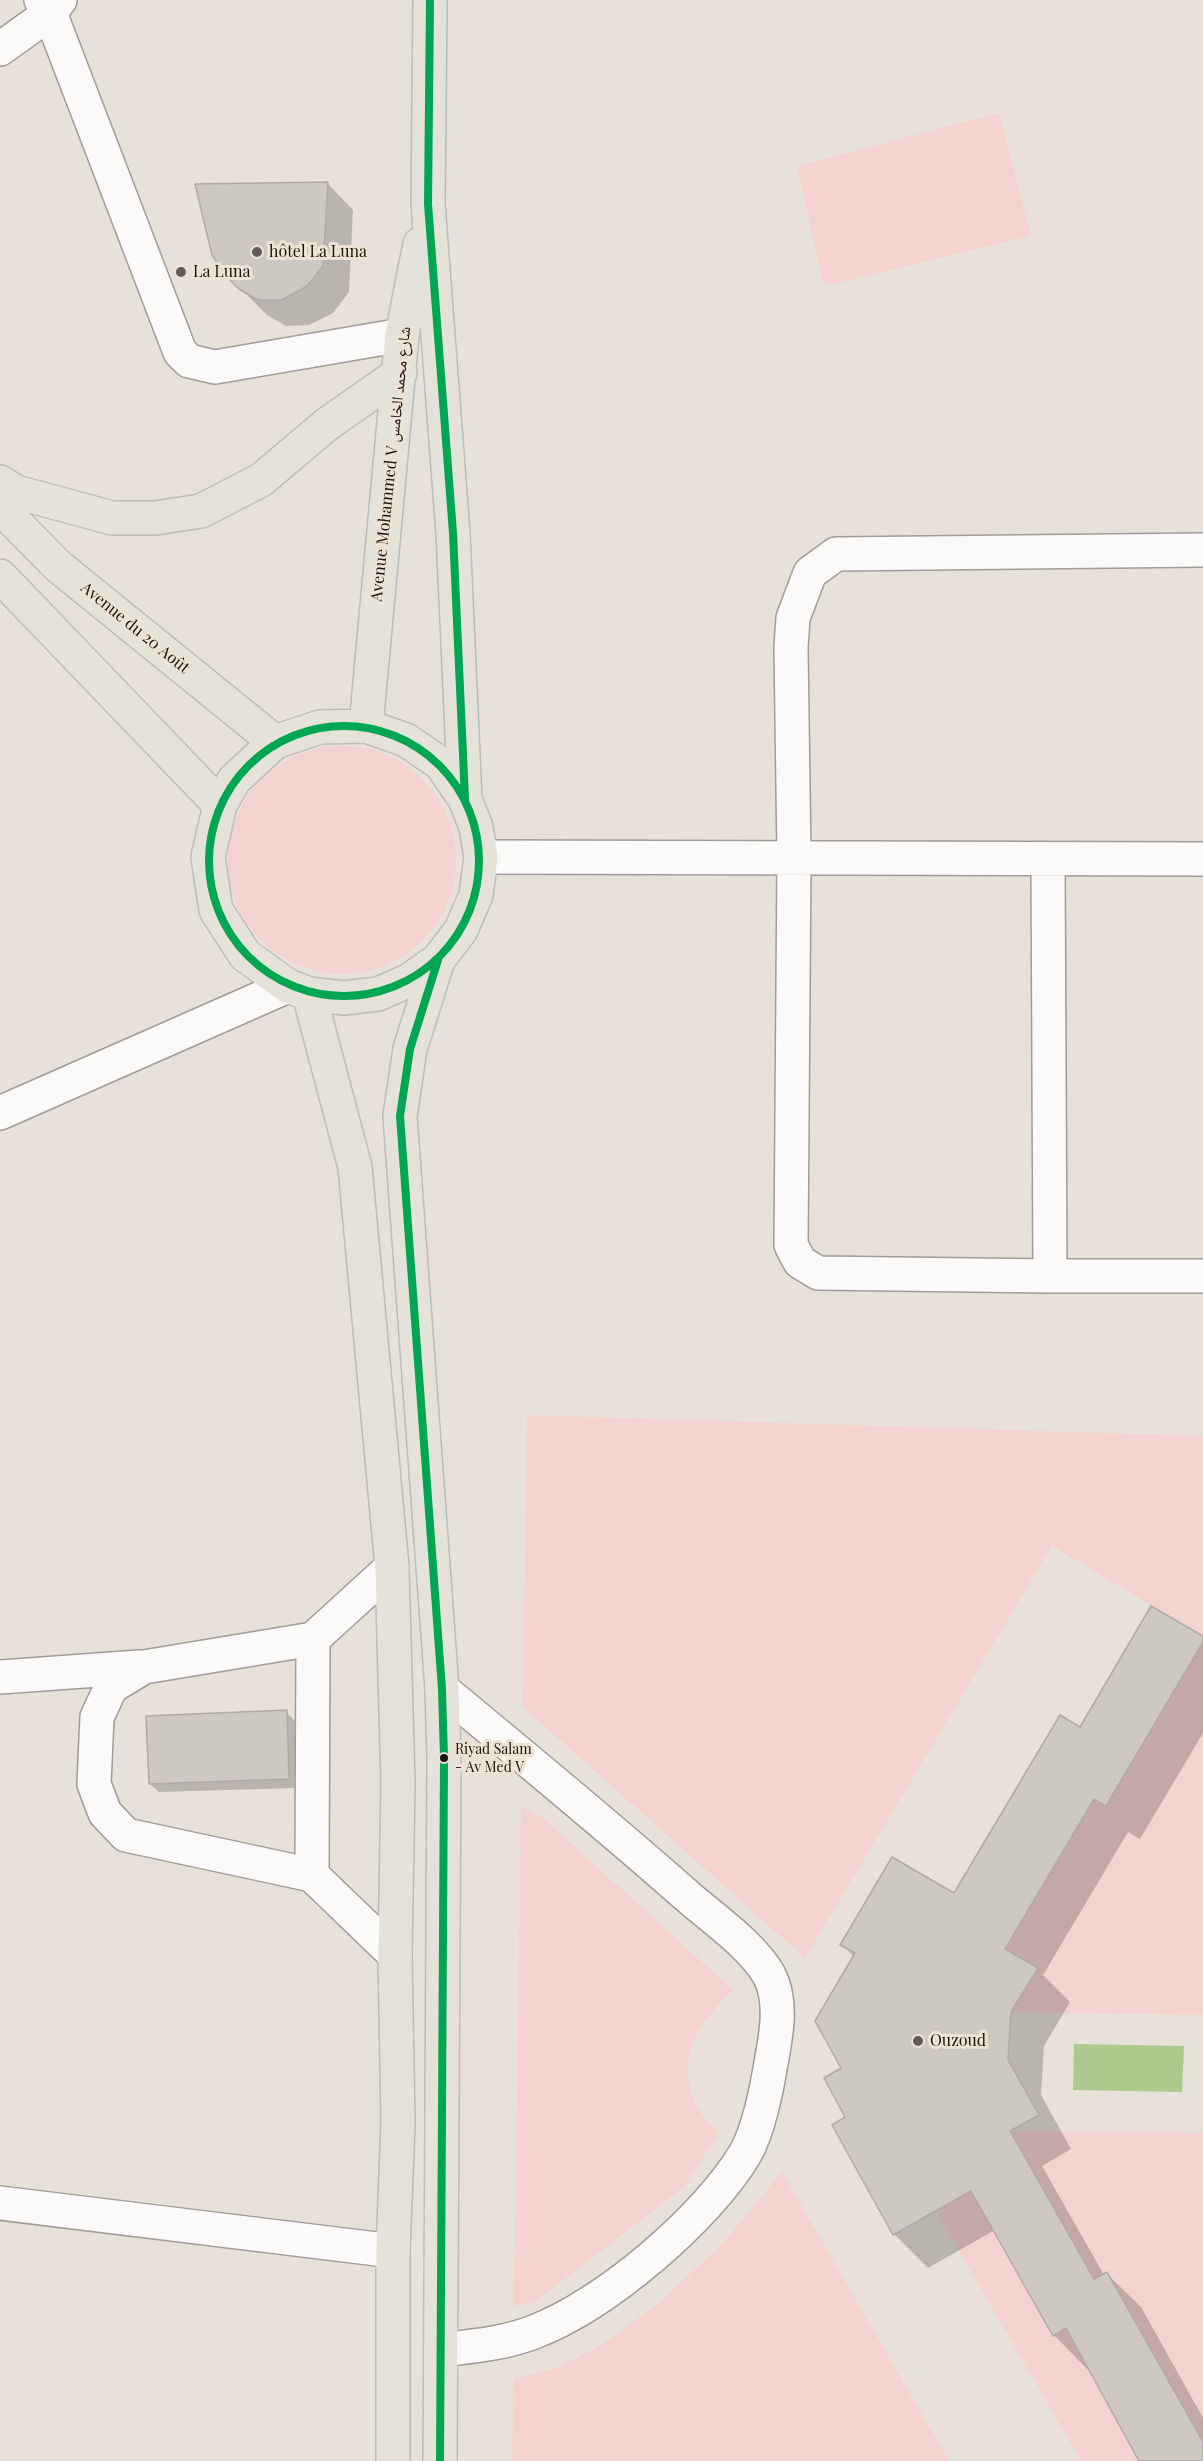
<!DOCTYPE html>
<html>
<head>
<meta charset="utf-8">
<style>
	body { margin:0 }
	canvas { display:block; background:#e7e1da }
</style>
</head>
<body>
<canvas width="1203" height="2461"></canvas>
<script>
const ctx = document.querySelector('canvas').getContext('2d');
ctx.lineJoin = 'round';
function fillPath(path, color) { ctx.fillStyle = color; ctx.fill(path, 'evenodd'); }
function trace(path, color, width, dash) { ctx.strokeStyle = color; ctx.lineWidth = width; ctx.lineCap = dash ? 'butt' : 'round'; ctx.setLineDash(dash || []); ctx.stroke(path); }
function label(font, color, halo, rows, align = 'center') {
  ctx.font = font + ' "Playfair Display","Noto Naskh Arabic",serif'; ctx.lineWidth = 6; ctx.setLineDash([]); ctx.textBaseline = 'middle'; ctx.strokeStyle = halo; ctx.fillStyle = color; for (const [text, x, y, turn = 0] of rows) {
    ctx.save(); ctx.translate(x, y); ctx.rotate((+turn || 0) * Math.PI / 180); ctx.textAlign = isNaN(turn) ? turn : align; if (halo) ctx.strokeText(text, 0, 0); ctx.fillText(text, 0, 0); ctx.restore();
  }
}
fillPath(new Path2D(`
	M999,113l32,123 -207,50 -27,-120z
	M228 860a114 114 0 1 1 228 0a114 114 0 1 1-228 0Z
	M527,1415l676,21v200l-151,-90 -247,412 -282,-251z
	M1203,1642v373l-192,-3 26,-44 -32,-19 89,-150 12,7z
	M521,1807l21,10 191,173c-8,9 -18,18 -25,27 -31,40 -26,83 11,116l-35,54 -149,115 -21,5z
	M1010,2131l193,2v309l-96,-170 -13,7z
	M782,2172l167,289h-437l2,-82 48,-13 39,-21 58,-42 64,-60z
	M971,2191l81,144 14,-7 73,133h-58l-145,-250z`), '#f4d2cf');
fillPath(new Path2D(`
	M1074,2044l110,2 -2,46 -109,-2z`), '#aaca8e');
fillPath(new Path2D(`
	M327,183l26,27 -4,82 -16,21 -24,12 -23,1 -19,-11 -40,-40z
	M1203,1638v95l-63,106 -12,-7 -85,143 27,27 -26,44 -3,49 30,54 -29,17 62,109 3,-1 34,33 62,111v43h-62l-52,-94 -2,2 -33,-34 -59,-105 -67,38 -34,-34 -47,-117 -4,-48 11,-112 -12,-13 113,-49 125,-166z
	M286,1712l9,9 2,67 -138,4 -9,-8z`), '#0003');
const building = new Path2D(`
	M328,182l-5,84 -16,20 -25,14h-24l-19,-11 -13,-13 -14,-21 -17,-71z
	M1151,1606l52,30v6l-97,164 -12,-7 -89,150 33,19 -27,44 -3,48 31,55 -29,16 84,148 13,-7 96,170v19h-64l-73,-133 -13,8 -82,-145 -78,44 -61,-110 13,-8 -21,-39 17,-10 -26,-47 40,-68 -15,-8 52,-88 62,36 106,-178 20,12z
	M287,1710l2,69 -140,5 -3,-68z`);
fillPath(building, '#cec8c3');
trace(building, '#b0aaa5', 1.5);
const minor = new Path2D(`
	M41,0l9,13 130,339 9,9 26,6 187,-32
	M0,49l50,-36 10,-13
	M1203,550l-367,4 -26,19 -17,45 -2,29 3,211 -3,387 9,17 18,11 232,3h153
	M481,857l722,2
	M1048,859l2,417
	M0,1113l288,-127
	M392,1567l-79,72 -1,236 83,80
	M0,1677l139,-10
	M312,1875l-186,-40 -21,-22 -11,-29 3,-67 14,-30 33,-20 169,-28
	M0,2203l393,48
	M441,2350c32,-4 62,-6 93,-18 71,-27 172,-113 211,-178 13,-22 22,-65 26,-91 5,-27 12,-62 -2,-88 -17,-30 -57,-57 -83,-80 -79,-70 -162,-138 -244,-206`);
const major = new Path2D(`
	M430,0l-2,204 25,329 12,266
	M0,482l16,10 96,26h43l46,-7 60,-31 65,-55 74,-52
	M0,507l58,59 217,176
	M0,576l220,229
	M366,726l36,-391 18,-91
	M438,960l-28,20 -32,14 -34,4 -35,-4 -21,-8 -43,-31 -29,-45 -8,-53 12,-52 14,-25 41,-38 45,-15 46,-1 40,14 35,24 24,35 11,28 5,30 -5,38 -15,35 -23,30 -28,89 -10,67 42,573 2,69 -4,703
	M309,994l46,173 37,400 6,216 -3,172 3,168 -5,128v210`);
trace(minor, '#a19c97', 36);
trace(major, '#bfbdb9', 36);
trace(minor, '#fbfaf9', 33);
trace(major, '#e4e2d9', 33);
trace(new Path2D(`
	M430,0l-2,204 25,329 12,266
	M209 861a135 135 0 1 1 270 0a135 135 0 1 1-270 0Z
	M438,960l-28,89 -10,67 42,573 2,69 -4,703`), '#00a651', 8);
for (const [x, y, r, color] of [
	[257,252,6,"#615c57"],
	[181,272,6,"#615c57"],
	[444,1758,5,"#191510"],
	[918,2041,6,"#615c57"]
]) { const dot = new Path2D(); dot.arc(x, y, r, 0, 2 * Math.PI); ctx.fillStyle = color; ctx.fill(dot); trace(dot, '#ede2d4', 2); }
label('14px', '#191510', '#ede2d4', [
	["Riyad Salam",455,1750],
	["- Av Med V",455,1768]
], 'left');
label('16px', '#191510', '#ede2d4', [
	["hôtel La Luna",269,252],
	["La Luna",193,272],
	["Ouzoud",930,2041]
], 'left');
label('16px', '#191510', '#ede2d4', [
	["Avenue Mohammed V شارع محمد الخامس",391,464,-84],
	["Avenue du 20 Août",135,628,39]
]);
</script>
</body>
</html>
